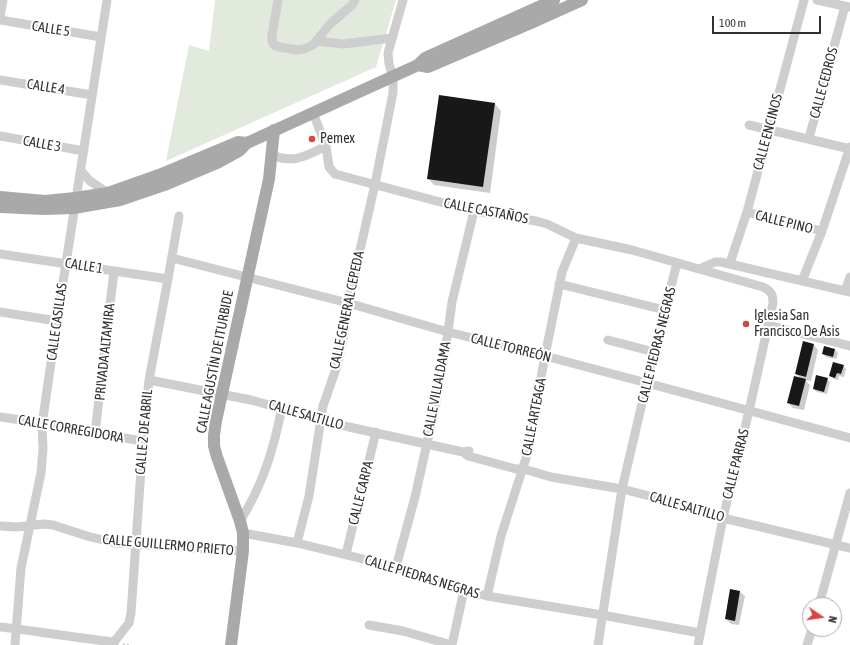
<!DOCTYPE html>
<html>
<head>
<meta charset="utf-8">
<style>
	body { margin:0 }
	#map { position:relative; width:850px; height:645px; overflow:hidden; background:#fff; font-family:"Asap Condensed",sans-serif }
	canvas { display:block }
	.north { position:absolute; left:802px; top:597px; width:40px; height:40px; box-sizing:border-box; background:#fff; border:1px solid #adadad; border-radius:50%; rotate:103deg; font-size:11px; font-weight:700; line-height:16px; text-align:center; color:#313131 }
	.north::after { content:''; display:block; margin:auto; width:14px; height:18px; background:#d84642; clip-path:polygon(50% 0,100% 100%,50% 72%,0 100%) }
	.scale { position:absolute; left:712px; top:16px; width:109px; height:18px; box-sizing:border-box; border:2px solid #313131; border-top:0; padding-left:5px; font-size:12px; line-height:14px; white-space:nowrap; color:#313131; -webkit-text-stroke:3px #fff; paint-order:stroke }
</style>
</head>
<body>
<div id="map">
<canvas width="850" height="645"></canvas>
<div class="north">N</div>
<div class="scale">100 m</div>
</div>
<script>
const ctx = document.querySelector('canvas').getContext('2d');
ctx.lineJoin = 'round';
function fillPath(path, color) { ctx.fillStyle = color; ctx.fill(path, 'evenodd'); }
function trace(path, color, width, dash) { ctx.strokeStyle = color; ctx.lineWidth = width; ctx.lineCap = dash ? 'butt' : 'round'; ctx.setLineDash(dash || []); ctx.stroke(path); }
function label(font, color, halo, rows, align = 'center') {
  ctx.font = font + ' "Asap Condensed",sans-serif'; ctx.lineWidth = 4; ctx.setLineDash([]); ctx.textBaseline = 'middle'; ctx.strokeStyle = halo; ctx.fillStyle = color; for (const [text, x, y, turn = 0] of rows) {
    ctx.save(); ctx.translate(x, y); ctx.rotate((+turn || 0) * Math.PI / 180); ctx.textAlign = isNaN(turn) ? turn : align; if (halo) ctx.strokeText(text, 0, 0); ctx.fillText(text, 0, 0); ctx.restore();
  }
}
fillPath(new Path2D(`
	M215,0h181l-20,67 -210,94 23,-116 20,6z`), '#e2e9dd');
fillPath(new Path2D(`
	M495,104l6,7 -11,82 -56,-8 -6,-7z
	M814,345l4,5 -7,31 -6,-1 5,5 -6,25 -11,-2 -5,-5 13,-24 -5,-5z
	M835,350l3,3 -2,6 -10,-2 -3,-3z
	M843,366l3,3 -2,8 -5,-1 -1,4 -4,-1 -4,-3z
	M827,379l3,3 -3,12 -10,-2 -3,-3z
	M740,592l5,4 -6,29 -8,-1 -5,-5z`), '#0003');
fillPath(new Path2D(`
	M439,95l56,8 -12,84 -56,-8z
	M803,341l11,3 -8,33 -11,-3z
	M824,346l11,3 -2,8 -11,-3z
	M833,362l11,3 -3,9 -4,-1 -2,5 -6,-2z
	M816,375l12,3 -4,14 -11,-3z
	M794,376l12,3 -7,27 -12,-3z
	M730,589l10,2 -5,30 -10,-2z`), '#181818');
trace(new Path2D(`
	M123,644l8,1`), '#c8c8c8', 1.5, [2, 2]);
trace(new Path2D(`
	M278,0l-6,35v6l2,4 5,2 18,3 7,-1 9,-4 17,-21 22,-19 3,-5
	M817,0l32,7
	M0,17l3,-17
	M0,20l101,17
	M317,41l26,3 49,-6
	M0,80l92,15
	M313,113l13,33 3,21 6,7 139,37 62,10 11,3 29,14 56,12 67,19 16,-7h6l129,30
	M749,125l101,24
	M0,136l84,15
	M809,138l36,-132
	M272,155c22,9 34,1 54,-9
	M81,171l9,10 18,12
	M747,212l75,19
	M0,254l168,25
	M172,258l176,45 100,29 97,24 102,27 203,55
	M730,263l17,-51 57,-212
	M802,281l20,-50 28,-84
	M559,284l106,26
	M845,291l5,-14
	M0,312l57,9
	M768,325l82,21
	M608,340l46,12
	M149,380l102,20 98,27 114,25 6,-1
	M0,417l21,3 21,5 101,16
	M95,433l19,-162
	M463,452l5,4 48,13h8l27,8 71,12 47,12 54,17 127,30
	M240,521c23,-36 34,-73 42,-114
	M0,526l17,1 27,-3 9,1 34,11 28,7 128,8
	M243,533l54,10 99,24 68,23 23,6 115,19 98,18
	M297,543l12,-47 14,-90 14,-40 6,-26 5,-37 27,-119 18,-91v-16l-4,-13 -1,-11 15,-53
	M346,554l30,-122
	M396,567l19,-70 21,-94 12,-71 4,-30 22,-91
	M487,596l14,-60 25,-78 19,-102 17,-84 14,-34
	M819,605l31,-112
	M369,625l34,6 49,14 12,-55
	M0,627c38,4 76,11 114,15
	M15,645l6,-77 20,-95 2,-24 -1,-24 15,-104 50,-321
	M114,645v-3l15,-19 2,-10 12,-172 6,-61 19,-101 11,-63
	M598,645l24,-156 32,-137 23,-89
	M698,645l25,-127 26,-107 24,-108c0,-9 -2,-12 -10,-16l-64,-18
	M807,645l5,-16`), '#cecece', 9);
trace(new Path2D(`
	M418,65l10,2 103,-44 51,-23
	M0,197l45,4 30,-3 33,-5 51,-18 79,-33 9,1
	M0,207l44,2 30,-1 46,-8 47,-16 50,-21 22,-12 8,-8 171,-78 7,-7 129,-58
	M231,645l12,-94v-18l-3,-12 -23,-64 -3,-11v-11l2,-14 53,-242 5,-49`), '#a9a9a9', 12);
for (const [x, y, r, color] of [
	[312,139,4,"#d84642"],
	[746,324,4,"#d84642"]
]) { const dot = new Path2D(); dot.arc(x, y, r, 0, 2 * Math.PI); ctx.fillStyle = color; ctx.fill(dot); trace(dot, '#fff', 1.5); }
label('14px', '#313131', '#fff', [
	["CALLE 5",51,29,9],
	["CALLE CEDROS",824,83,-75],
	["CALLE 4",46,87,9],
	["CALLE ENCINOS",768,132,-75],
	["CALLE 3",42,144,10],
	["CALLE CASTAÑOS",486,211,11],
	["CALLE PINO",784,222,14],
	["CALLE 1",84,266,9],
	["CALLE GENERAL CEPEDA",347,310,-78],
	["CALLE CASILLAS",57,322,-82],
	["CALLE PIEDRAS NEGRAS",657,345,-76],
	["CALLE TORREÓN",511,348,14],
	["PRIVADA ALTAMIRA",105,352,-84],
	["CALLE AGUSTÍN DE ITURBIDE",215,362,-79],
	["CALLE VILLALDAMA",437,389,-79],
	["CALLE SALTILLO",306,415,16],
	["CALLE ARTEAGA",534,417,-79],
	["CALLE CORREGIDORA",71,429,10],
	["CALLE 2 DE ABRIL",144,432,-85],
	["CALLE PARRAS",736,464,-76],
	["CALLE CARPA",361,493,-76],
	["CALLE SALTILLO",687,507,16],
	["CALLE GUILLERMO PRIETO",168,545,5],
	["CALLE PIEDRAS NEGRAS",422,577,17]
]);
label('14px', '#313131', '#fff', [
	["Pemex",320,139],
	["Iglesia San",754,316],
	["Francisco De Asis",754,332]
], 'left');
</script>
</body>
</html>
